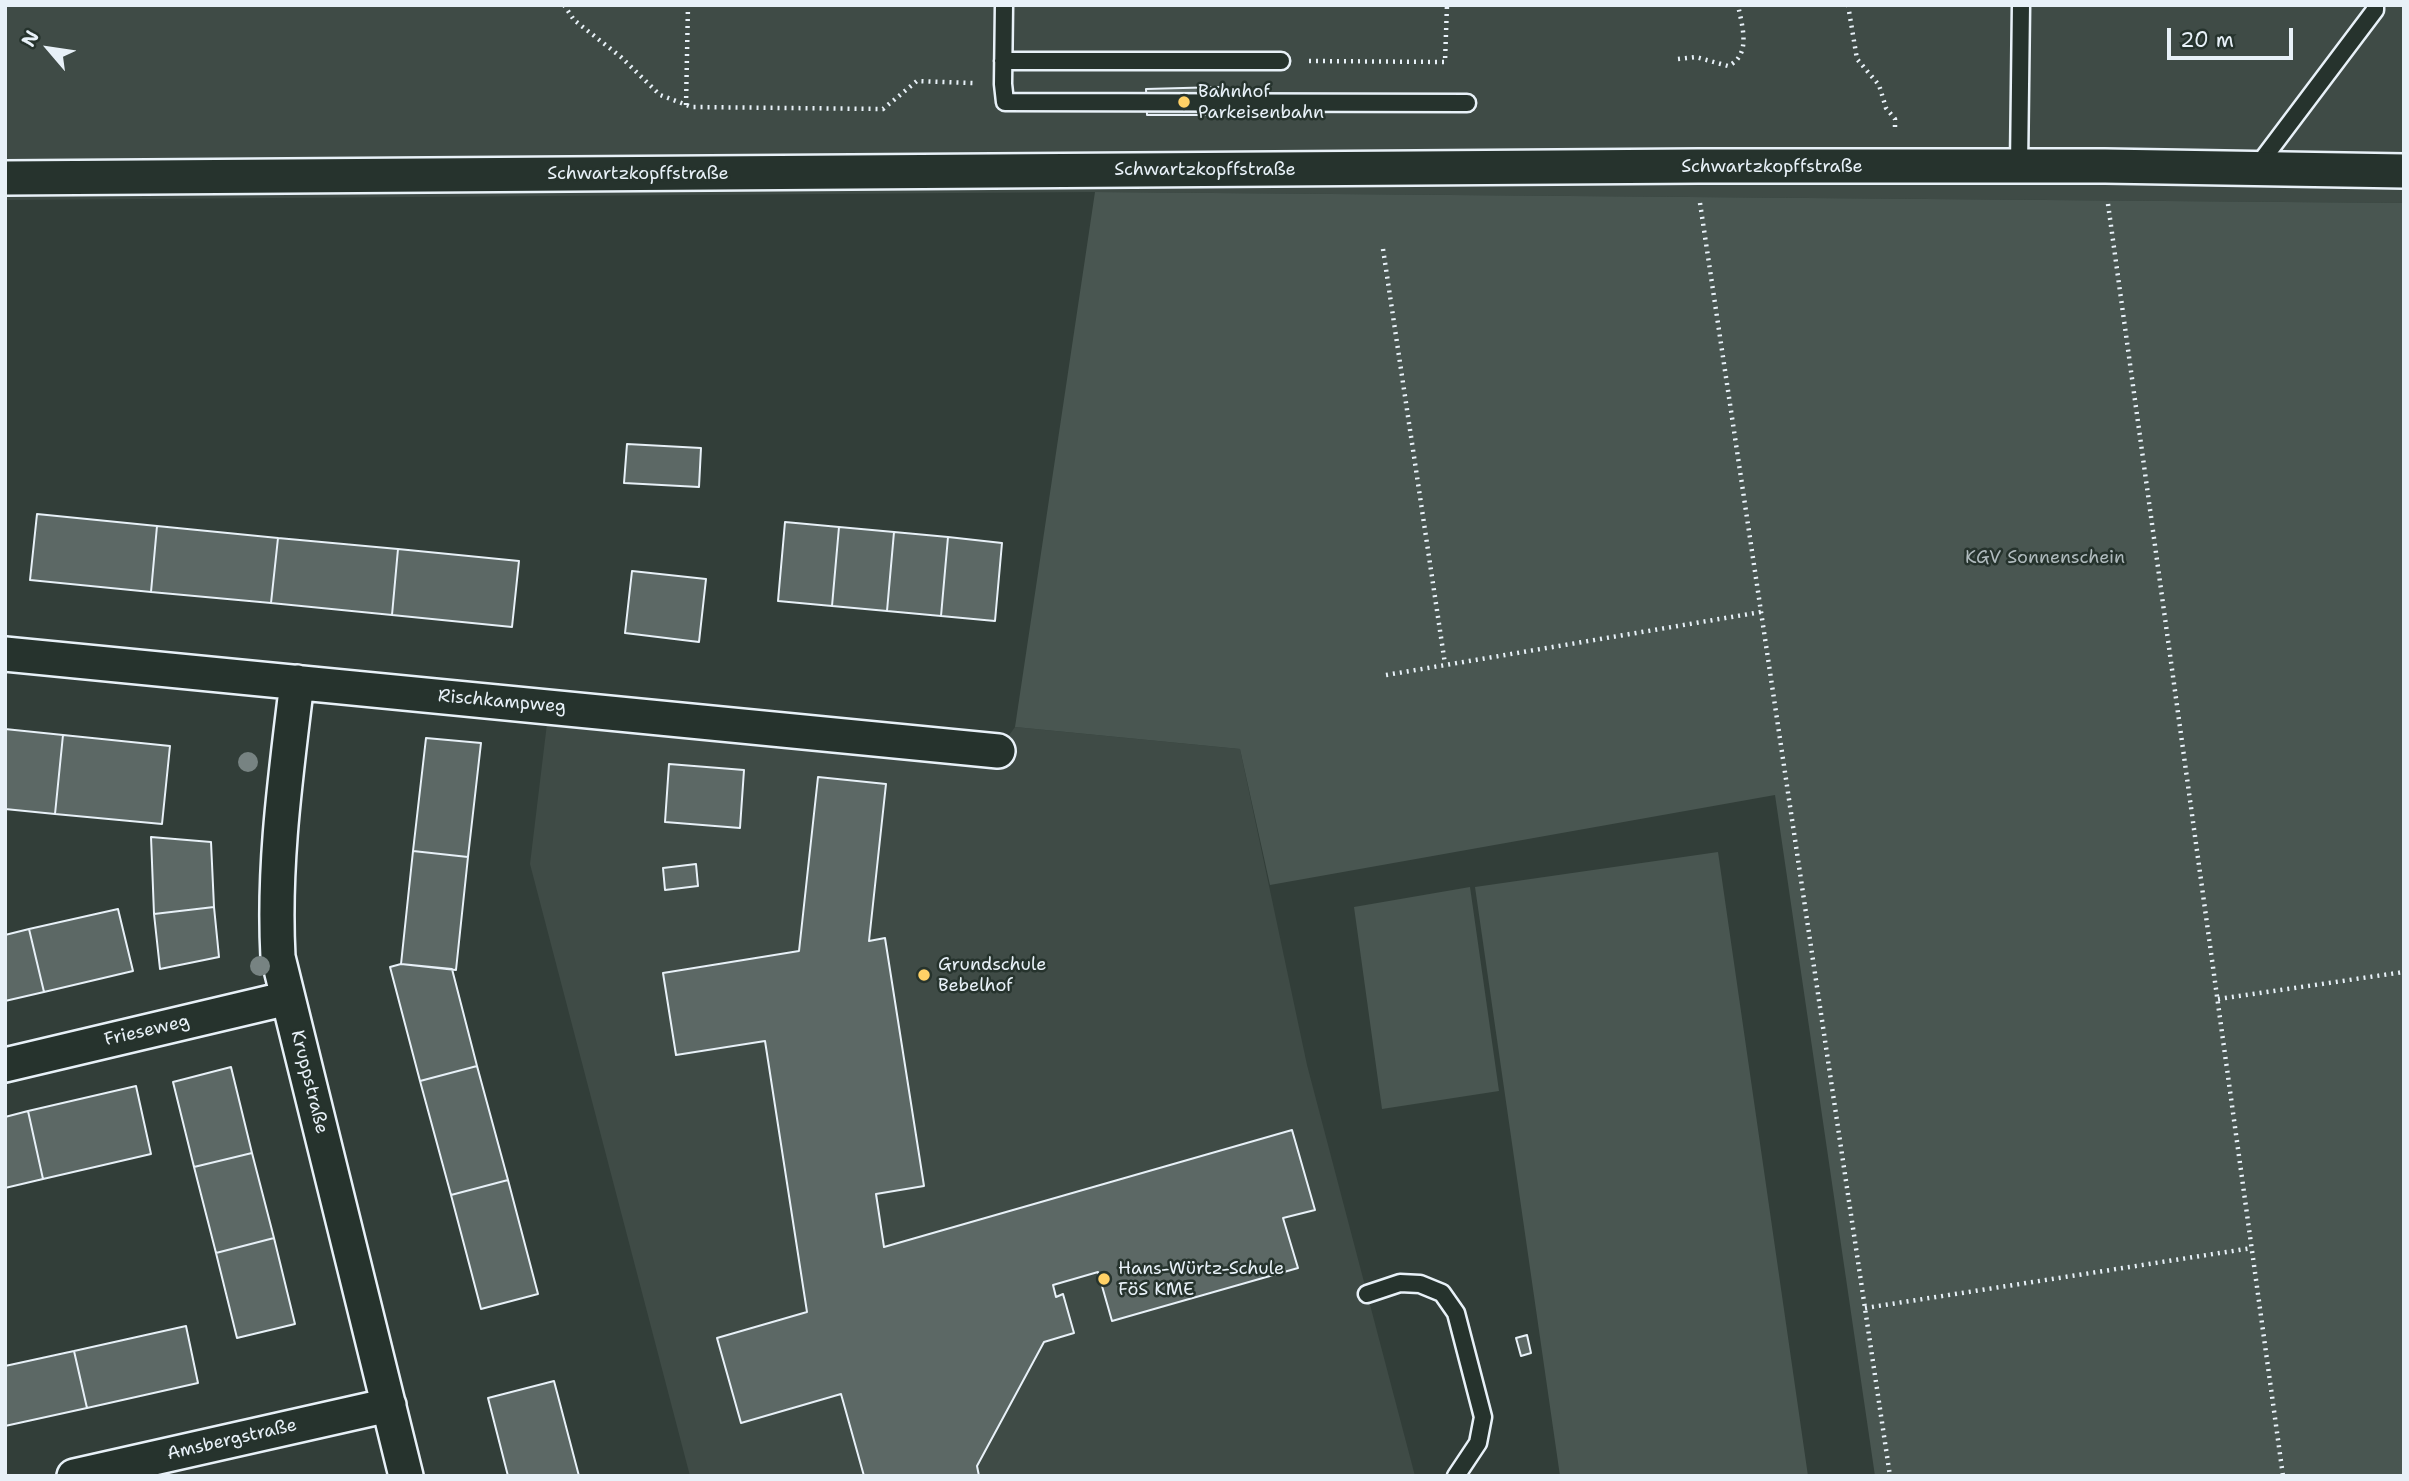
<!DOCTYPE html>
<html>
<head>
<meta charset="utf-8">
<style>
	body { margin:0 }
	#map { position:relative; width:2409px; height:1481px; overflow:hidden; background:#323e39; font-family:"Shantell Sans",sans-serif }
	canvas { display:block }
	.frame { position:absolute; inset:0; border:7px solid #e8f1f8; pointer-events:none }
	.north { position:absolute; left:14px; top:14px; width:70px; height:70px; -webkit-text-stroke:5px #26332d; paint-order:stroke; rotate:299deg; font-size:19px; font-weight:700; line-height:28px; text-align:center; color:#e8f1f8 }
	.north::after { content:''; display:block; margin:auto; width:24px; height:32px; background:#e8f1f8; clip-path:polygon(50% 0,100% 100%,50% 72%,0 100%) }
	.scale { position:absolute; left:2167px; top:28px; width:126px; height:32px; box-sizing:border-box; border:4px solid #e8f1f8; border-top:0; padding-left:9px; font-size:21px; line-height:24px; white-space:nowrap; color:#e8f1f8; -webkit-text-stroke:5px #26332d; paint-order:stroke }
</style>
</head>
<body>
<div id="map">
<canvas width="2409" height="1481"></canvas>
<div class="frame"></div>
<div class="north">N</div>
<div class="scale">20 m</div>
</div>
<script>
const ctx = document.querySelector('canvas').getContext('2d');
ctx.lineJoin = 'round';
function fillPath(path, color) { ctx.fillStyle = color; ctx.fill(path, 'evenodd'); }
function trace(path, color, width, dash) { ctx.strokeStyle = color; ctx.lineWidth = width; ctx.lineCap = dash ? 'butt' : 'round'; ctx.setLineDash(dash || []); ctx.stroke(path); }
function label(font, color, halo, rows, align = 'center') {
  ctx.font = font + ' "Shantell Sans",sans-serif'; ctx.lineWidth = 5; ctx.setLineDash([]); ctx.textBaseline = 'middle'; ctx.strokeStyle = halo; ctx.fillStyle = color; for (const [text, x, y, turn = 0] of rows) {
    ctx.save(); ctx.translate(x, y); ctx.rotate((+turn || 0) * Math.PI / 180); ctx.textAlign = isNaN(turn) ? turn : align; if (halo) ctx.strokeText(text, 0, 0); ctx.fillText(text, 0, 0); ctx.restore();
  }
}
fillPath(new Path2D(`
	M5,5h2399v198l-1309,-11 -1090,8z
	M549,707l449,44 17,-24 225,22 67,316 108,411h-725l-160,-612z`), '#3f4b46');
fillPath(new Path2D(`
	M1095,192l1309,11v1273h-529l-100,-681 -505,90 -30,-136 -225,-22z
	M1718,852l90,624h-248l-85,-589z
	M1470,887l29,204 -117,18 -28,-202z`), '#495651');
const building = new Path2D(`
	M1220,87l1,28h-74l-1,-26z
	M627,444l74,4 -2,39 -75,-4z
	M37,514l120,12 -6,66 -121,-12z
	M785,522l54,5 -7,79 -54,-5z
	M157,526l121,12 -7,65 -120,-11z
	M839,527l55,5 -7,79 -55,-5z
	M894,532l54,5 -7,79 -54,-5z
	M948,537l54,6 -7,78 -54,-5z
	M278,538l120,11 -6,66 -121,-12z
	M398,549l121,12 -7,66 -120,-12z
	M632,571l74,8 -7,63 -74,-9z
	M5,729l58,6 -8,79 -50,-5z
	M63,735l107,11 -8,78 -107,-10z
	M426,738l55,5 -13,114 -55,-6z
	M669,764l75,6 -4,58 -75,-6z
	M818,777l68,7 -17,157 16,-3 39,248 -48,8 8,53 408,-117 23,80 -32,8 15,50 -186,53 -14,-49 -45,13 3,12 7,-3 11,39 -30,9 -67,124 2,10h-115l-23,-82 -100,29 -24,-85 90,-26 -42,-271 -89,14 -13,-82 136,-22z
	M151,837l60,5 3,65 -60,7z
	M413,851l55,6 -12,113 -55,-6z
	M696,864l2,22 -33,4 -2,-22z
	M214,907l5,50 -59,12 -6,-55z
	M118,909l15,62 -89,21 -15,-63z
	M29,929l15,63 -39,9v-66z
	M401,964l51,5 25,97 -57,15 -30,-114z
	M477,1066l31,114 -57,15 -31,-114z
	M231,1067l21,86 -58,14 -21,-85z
	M136,1086l15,68 -108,25 -15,-68z
	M28,1111l15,68 -38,9v-71z
	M252,1153l22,85 -58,15 -22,-86z
	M508,1180l30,114 -57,15 -30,-114z
	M274,1238l21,86 -58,14 -21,-85z
	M186,1326l12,57 -111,25 -13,-57z
	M1527,1335l4,18 -10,3 -5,-18z
	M74,1351l13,57 -82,18v-60z
	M554,1381l25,95h-71l-20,-78z`);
fillPath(building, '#5c6865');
trace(building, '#e8f1f8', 2);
const lane = new Path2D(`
	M1004,5l-1,79 2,18 462,1
	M1003,61h278
	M2019,167l2,-162
	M2256,168l119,-158v-5
	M1367,1294l33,-11 20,1 22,9 14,20 27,104 -5,26 -22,33`);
const street = new Path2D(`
	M5,178l1693,-12h407l299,5
	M5,654l993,97
	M297,682c-11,92 -24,182 -19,275l128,519
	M5,1065l283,-67
	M74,1476l315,-71`);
trace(lane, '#e8f1f8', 21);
trace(street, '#e8f1f8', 38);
trace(new Path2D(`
	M564,5l10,15 47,37 39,38 32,12 191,2 34,-28 56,2
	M1848,5l9,54 22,26 7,23 9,11v9
	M1678,59l18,-2 32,9c24,-11 14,-40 10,-61
	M1309,61l136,1 2,-57
	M686,105l2,-100
	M1700,203l190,1273
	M2108,204l175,1272
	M1383,249l62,415
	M1386,675l375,-63
	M2218,999l186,-27
	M1865,1308l387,-60`), '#e8f1f8', 4.5, [2, 5]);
trace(lane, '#26332d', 16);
trace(street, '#26332d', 33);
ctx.fillStyle = '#778382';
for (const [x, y] of [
	[248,762],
	[260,966]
]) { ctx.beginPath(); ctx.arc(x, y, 10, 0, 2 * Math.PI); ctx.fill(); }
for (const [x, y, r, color] of [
	[1184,102,7,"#ffd166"],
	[924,975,7,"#ffd166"],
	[1104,1279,7,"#ffd166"]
]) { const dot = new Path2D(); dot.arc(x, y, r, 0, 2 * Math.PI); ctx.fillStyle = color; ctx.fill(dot); trace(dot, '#26332d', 2.5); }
label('18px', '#e8f1f8', '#26332d', [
	["Bahnhof",1198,92],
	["Parkeisenbahn",1198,113],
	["Grundschule",938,965],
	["Bebelhof",938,986],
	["Hans-Würtz-Schule",1118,1269],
	["FöS KME",1118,1290]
], 'left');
label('18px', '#e8f1f8', '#26332d', [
	["Schwartzkopffstraße",1772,167],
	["Schwartzkopffstraße",1205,170],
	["Schwartzkopffstraße",638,174],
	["Rischkampweg",502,702,5],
	["Frieseweg",147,1031,-13],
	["Kruppstraße",309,1082,76],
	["Amsbergstraße",232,1440,-13]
]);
label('18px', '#b0bbbe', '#26332d', [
	["KGV Sonnenschein",2045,558]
]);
</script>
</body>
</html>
